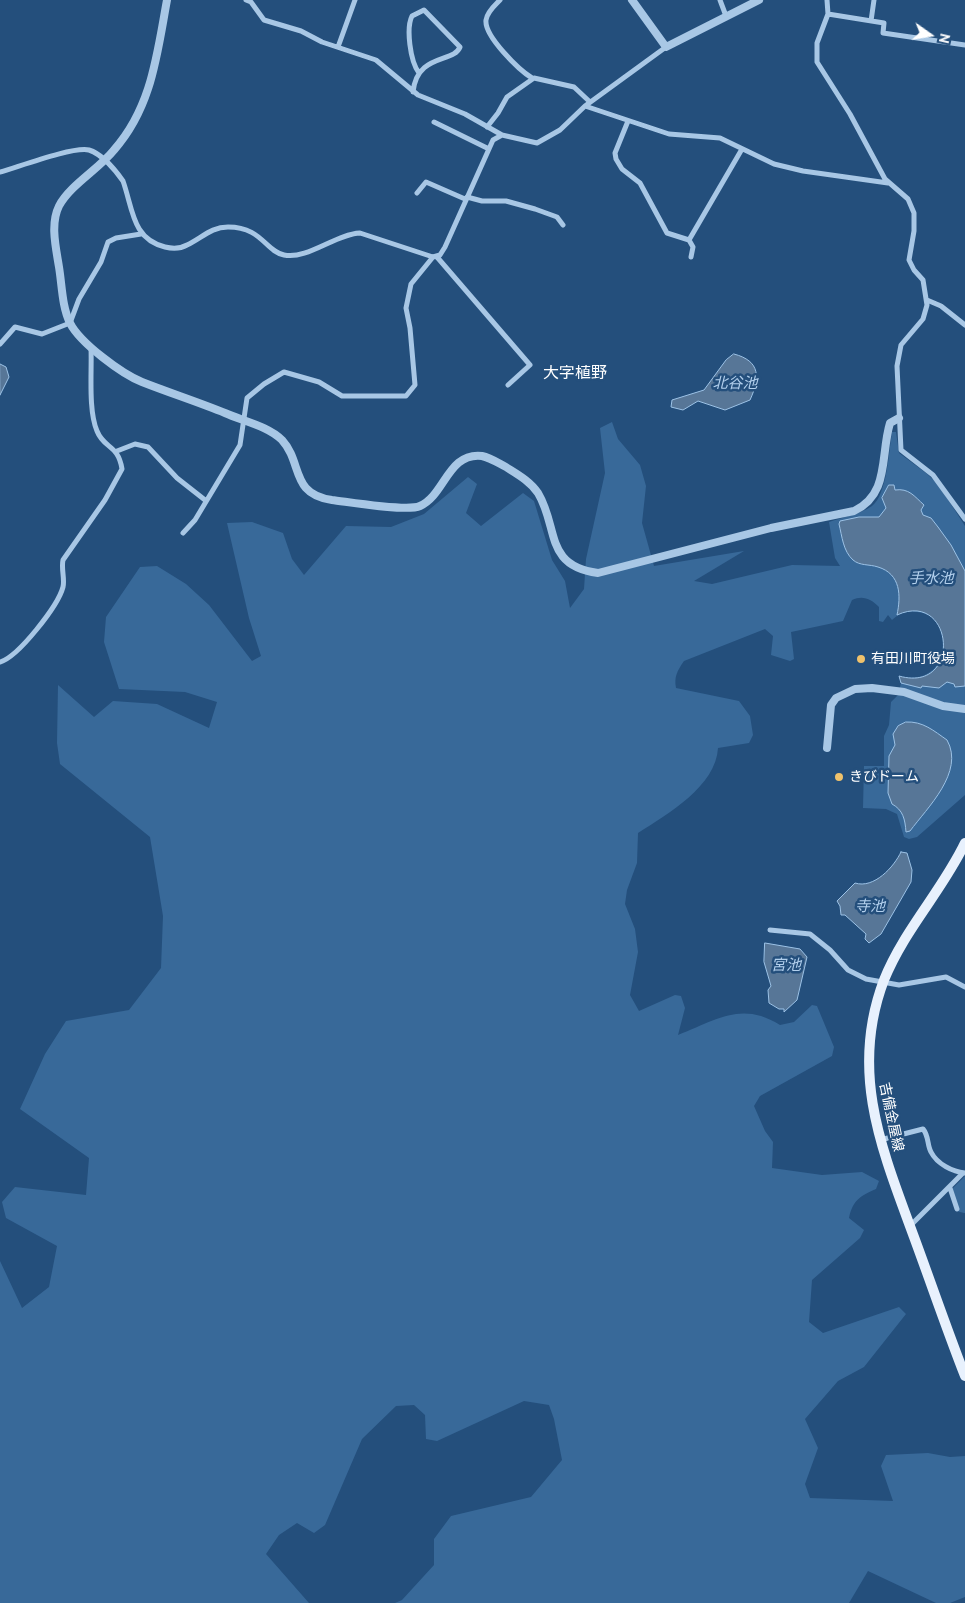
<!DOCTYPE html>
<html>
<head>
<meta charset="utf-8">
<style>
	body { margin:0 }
	#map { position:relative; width:965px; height:1603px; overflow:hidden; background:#244f7c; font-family:"PT Sans",sans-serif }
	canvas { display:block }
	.north { position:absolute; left:905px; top:10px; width:50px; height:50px; -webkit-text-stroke:4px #244f7c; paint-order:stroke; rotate:103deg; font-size:14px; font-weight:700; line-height:20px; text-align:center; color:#fff }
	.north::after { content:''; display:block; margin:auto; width:18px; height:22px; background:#fff; clip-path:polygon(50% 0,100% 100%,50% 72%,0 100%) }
</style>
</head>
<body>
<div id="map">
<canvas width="965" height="1603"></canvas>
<div class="north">N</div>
</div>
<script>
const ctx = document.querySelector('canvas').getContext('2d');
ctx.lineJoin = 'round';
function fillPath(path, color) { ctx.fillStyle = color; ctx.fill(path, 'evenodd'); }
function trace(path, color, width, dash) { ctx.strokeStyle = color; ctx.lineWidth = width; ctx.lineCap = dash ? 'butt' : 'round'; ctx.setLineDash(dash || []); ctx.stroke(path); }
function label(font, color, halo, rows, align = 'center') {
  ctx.font = font + ' "PT Sans","Noto Sans JP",sans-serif'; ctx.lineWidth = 5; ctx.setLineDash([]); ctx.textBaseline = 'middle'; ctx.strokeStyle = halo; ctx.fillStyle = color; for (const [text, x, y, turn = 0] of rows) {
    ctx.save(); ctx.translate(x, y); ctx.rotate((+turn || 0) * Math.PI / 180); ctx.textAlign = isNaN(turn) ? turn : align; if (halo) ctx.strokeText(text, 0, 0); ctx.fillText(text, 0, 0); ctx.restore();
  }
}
fillPath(new Path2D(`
	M612,422l6,17 22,26 6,21 -4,37 12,43 90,-15 -50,30 18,3 80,-19 48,1 -5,-8 -6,-36c14,-5 30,-7 43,-16 15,-11 17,-56 20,-74h4l3,21 27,20 12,11 27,42v269l-48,42 -8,2 -5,-2 -7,-23 -11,-5 -23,-1 1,-42h20v-30l5,-11 2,-23 7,-7 3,-12 -2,-7c50,14 63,-59 18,-64 -10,-2 -18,1 -25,8l-4,-5 -5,7 -4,-1v-14c-8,-8 -16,-12 -27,-7l-9,21 -52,11 3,27 -4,2 -19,-6 2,-19 -8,-7 -81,32c-7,10 -10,16 -8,27l63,13 11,15 3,19 -4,8 -31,5c-2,38 -50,66 -80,85l-1,30 -10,27 -2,14 10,25 3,23 -8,43 9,16 36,-16 6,1 4,12 -7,27c39,-15 63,-34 102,-10l14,-3 18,-17 5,1 17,41 -2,9 -72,40 -6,10 11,25 8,11 -1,26 50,7 40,-3 17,9 -3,8c-16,7 -23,11 -27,29l15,12 -4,8 -48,42 -3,42 14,11 76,-26 7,7 -42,53 -26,14 -33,38 13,29 -13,36 5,14 83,3 -12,-35 5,-11 42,-2 22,4 15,-1v141l-15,6h-14l-68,-32 -19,32h-454l7,-3 32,-35v-26l17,-23 80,-19 31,-37 -8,-41 -5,-14 -25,-4 -87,40 -11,-2 -1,-24 -11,-10 -18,1 -34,33 -37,86 -11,8 -17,-10 -18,12 -13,19 43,49h-309v-342l22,47 27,-21 8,-41 -51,-28 -4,-16 13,-15 71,8 3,-37 -69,-49 25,-55 21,-33 63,-11 32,-42 2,-52 -13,-79 -90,-73 -3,-21 1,-58 36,32 19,-16 44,3 52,24 8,-26 -32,-10 -66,-3 -15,-47 2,-25 34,-50 17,-1 29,18 23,21 43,56 9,-5 -12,-38 -22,-95 25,-1 31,11 9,26 12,16 42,-49 45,1 33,-13 44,-37 9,7 -11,29 15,13 42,-33 11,8 18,59 13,21 5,27 14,-19 2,-30 19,-86 -5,-45z
	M965,1176v37h-1l-8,-2 -7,-19z`), '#386999');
const water = new Path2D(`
	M734,354c27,7 26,24 16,46l-25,10 -27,-9 -15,9 -12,-3 1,-7 32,-10 22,-30z
	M0,364l6,3 3,10 -9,18z
	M889,485h5l1,5c14,-2 19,6 29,15l-3,5 2,5 8,3 7,9 13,18 14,26v115l-10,1 -1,-3 -7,-2 -8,6 -17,-2 -1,2 -20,-5 -2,-7c64,18 55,-87 -2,-61 4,-19 4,-41 -19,-48 -9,-3 -18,-1 -25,-7 -10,-9 -11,-24 -14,-36l1,-3 19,-4h20l7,-9 -4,-10z
	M906,722c17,-1 28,9 41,18 18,32 -20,68 -37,91l-4,1c-1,-13 -3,-22 -14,-28l-4,-11 1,-37 6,-11 -2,-11 5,-8z
	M901,852l6,1 5,17 -1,12 -30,52 -12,9 -4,-4 1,-5 -21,-19h-4l-1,-9 -3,-5 18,-18c19,6 39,-16 46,-31z
	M765,943l35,6 7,8 -10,43 -13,12v-3h-5l-10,-6 -1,-13 3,-4 -7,-24z`);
fillPath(water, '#577697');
trace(water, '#9cc2e6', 1);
trace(new Path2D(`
	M246,0l5,2 13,18 37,11 21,11 54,18 42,35 47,19 37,21 35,8 23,-13 25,-24 81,-59
	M500,0c-5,5 -13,12 -14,20 -2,16 33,50 46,58
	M720,0l6,16
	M827,0l1,14 -11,29v19l33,52 35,65 23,20 6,14v18l-5,29 5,10 9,10 4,25 -4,14 -22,26 -4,21 4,84 32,25 32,44
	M828,14l56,9 -1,10 82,12
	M871,21l3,-21
	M338,47l17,-47
	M413,92c4,-39 41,-29 47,-45l-36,-37 -12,6c-6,12 -2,45 7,57
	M585,106l84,28 51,4 54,26 29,7 85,12
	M628,121l-13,32 1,6 6,10 18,14 27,50 22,7
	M434,122l55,27
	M487,127l11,-14 9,-16 27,-19 40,9 16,15
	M0,172c18,-5 74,-26 89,-22 13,4 27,21 34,31 10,28 9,58 42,66 8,2 15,2 22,-2 15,-7 24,-18 41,-18 34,0 37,24 56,28 23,5 52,-21 76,-22l73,24 7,-2 5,-8 48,-107 9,-5
	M417,193l9,-11 39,17
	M467,197l15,4h24l29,8 22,8 6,8
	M437,257l93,108 -22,20
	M691,257l2,-10 -4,-7 53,-91
	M927,300l14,6 24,19
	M0,344l15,-17 27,7 28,-11 9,-24 22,-37 7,-20 8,-4 25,-4
	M117,451l18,-7 13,3 29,31 28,22
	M183,533l12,-13 45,-75 7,-47 17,-14 20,-12 35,10 23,14h64l9,-11 -5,-57 -4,-20 5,-24 22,-27
	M0,662c18,-5 58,-56 63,-75 2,-8 -2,-18 0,-27l42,-60 17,-31c-4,-25 -18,-20 -25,-38 -9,-21 -5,-60 -6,-83
	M770,930l40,4 20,16 18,20 18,9 33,6 47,-8 19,10
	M880,1140l43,-11c6,7 4,16 8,23 6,12 22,20 34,21
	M950,1188l7,21
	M910,1226l53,-53`), '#a8c7e5', 5);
trace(new Path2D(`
	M167,0c-10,54 -15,107 -53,150 -15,19 -44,35 -55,56 -9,18 -3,42 0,61 3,18 3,40 11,56 10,20 52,51 72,59 28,11 56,20 83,31 18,8 43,13 57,27 21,23 8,54 50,60 17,2 75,12 88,6 25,-11 28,-54 62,-50 9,2 16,7 24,11 11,7 24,14 32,26 21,35 6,73 60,80l173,-45 83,-17c36,-17 26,-55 36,-88l9,-5
	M632,0l34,47 93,-47
	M827,748l4,-43 5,-7 19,-9 17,-1 32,4 39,14 22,3`), '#a8c7e5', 8);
trace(new Path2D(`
	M965,843c-23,48 -61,87 -81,137 -35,92 -2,170 30,257 17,46 33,93 51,139`), '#e8f1fd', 10);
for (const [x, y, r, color] of [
	[861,659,5,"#efc26c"],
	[839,777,5,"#efc26c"]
]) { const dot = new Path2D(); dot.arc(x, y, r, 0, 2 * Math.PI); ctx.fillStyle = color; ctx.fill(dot); trace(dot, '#244f7c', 2); }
label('14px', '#fff', '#244f7c', [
	["有田川町役場",871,659],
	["きびドーム",849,777]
], 'left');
label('14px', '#fff', '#244f7c', [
	["吉備金屋線",891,1117,78]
]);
label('italic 15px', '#b3d0ed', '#244f7c', [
	["北谷池",735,384],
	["手水池",931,579],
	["寺池",870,907],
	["宮池",786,966]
]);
label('16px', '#fff', '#244f7c', [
	["大字植野",575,373]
]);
</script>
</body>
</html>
